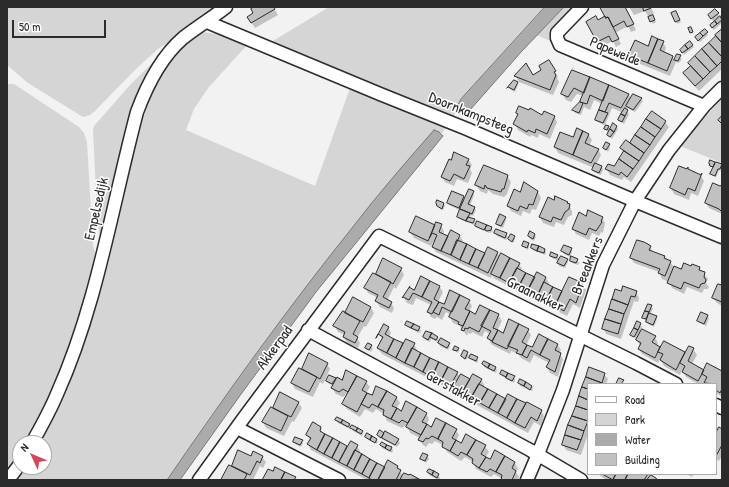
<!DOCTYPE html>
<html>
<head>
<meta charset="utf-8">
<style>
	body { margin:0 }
	#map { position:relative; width:729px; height:487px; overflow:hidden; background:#f2f2f2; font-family:"Patrick Hand",sans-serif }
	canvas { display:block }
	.frame { position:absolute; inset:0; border:8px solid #2b2b2b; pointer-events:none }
	.legend { position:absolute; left:587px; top:383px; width:130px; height:92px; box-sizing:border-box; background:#fff; border:1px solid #aaa; margin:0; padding:5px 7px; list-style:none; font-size:12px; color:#2b2b2b }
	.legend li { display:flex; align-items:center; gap:8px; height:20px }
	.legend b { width:20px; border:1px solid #aaa }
	.north { position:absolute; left:12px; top:435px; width:40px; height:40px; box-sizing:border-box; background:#fff; border:1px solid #aaa; border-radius:50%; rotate:314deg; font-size:11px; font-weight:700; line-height:16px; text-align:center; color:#2b2b2b }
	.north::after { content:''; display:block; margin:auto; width:14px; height:18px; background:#d1495b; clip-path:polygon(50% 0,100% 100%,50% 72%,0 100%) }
	.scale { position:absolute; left:12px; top:20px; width:94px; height:18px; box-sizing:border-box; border:2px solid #2b2b2b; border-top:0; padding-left:5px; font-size:12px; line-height:14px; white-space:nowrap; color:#2b2b2b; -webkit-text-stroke:3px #fff; paint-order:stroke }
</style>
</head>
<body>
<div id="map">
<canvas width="729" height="487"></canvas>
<div class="frame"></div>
<ul class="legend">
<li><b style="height:5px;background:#fff"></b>Road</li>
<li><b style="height:11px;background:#d5d5d5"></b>Park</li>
<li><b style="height:11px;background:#ababab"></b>Water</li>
<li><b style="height:11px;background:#c1c1c1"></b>Building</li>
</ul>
<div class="north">N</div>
<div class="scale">50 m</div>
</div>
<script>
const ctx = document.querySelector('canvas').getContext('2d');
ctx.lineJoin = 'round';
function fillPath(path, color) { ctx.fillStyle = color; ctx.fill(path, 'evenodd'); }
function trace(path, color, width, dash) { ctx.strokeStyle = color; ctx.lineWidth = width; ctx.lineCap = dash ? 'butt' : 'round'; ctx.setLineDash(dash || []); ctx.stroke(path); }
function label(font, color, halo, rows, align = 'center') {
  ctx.font = font + ' "Patrick Hand",sans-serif'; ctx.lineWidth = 3; ctx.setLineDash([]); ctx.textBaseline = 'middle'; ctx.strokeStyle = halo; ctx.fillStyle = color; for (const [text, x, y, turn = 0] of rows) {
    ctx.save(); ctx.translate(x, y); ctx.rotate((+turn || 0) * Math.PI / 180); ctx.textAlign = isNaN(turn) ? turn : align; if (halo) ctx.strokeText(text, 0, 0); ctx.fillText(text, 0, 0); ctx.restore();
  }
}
fillPath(new Path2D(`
	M7,7h208l-32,26 -25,16 -21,19 -42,43 -5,4 -7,2 -55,-34 -21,-18z
	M329,7h216l-84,92 -5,10 1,3 -7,8 -182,-76z
	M564,7h13l-23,36 -17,-8z
	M202,32l22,3 24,9 -39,43 -15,22 -8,21 129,56 35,-98 97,39 -6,7 -2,-2 -164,196 -65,89 -43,63h-153l10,-13h20v-24h-5l18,-32 8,-18 43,-129 13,-61 18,-71 12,-39 10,-17 18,-26 13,-13z
	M162,55l-62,187 -3,-30 -4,-81 1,-5 36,-41 19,-19z
	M7,84h7l65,43 5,6 3,9 6,103 4,16 -33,107 -36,75h-8v14l-13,18z
	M722,98v65l-42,-17z`), '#d5d5d5');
const water = new Path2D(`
	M545,7h19l-42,44 -52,59 -5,4h-6l-3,-5 5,-10z
	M434,130l5,2 4,4 -127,156 -77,105 -59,83h-13c59,-86 120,-171 185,-252 26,-34 54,-66 82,-98z`);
fillPath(water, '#ababab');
trace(water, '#787878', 1);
fillPath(new Path2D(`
	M256,7h17l5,8 -23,13 -7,-11 7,-4z
	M602,7h23l11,23 -5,2 -3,-6 -13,7 6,11 -5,3 -3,-6 -12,6 -14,-25 11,-1 9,-4z
	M629,7h22l3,7 -2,1 4,7 -3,2 -8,-13 -11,4z
	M677,14l4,8 -4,2 -1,-3z
	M718,14l4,9 -8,7 -2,-2 2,-6 -3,-4z
	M722,30v39l-23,22 -11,-12 -3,-6z
	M707,33l1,2 -8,7 -3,-2z
	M663,42l3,6 -2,5 8,4 3,4 2,-6 5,4 -3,4 -3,-1 -6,14 -37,-15 -3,-6z
	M692,45l2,2 -10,8 -1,-3z
	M549,62l9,15 -1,1 2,4 -6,13 -34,-13 -3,-5 17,-1 9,-6z
	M572,71l57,24 2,4h10l2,2 -8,11 -7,-4 -2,2 3,4 -5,10 -5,-4 4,-7 -11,-5 -7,17 3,2 2,3 6,-4 2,3 -6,10 -4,-4 1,-2 -4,-4 1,-3 -8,-4 -2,-2 6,-16 -8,-4 -4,10 -6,-3 -3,8 -6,-2 -1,-3 6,-7 3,1 -2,-2 3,-6 -7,-2 -6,8 -5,-2 -4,-6z
	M517,82l1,3 -3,7 -5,-3 -1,-2z
	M517,113l25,4 12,-1 3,6 -7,17 -11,-5 -1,4 -7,-3 -1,2 -12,-7 -3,-6 3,-9z
	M665,122l4,5 -38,55 -7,-5 -2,3 -12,-5 -3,-5 7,-3 10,-14 -3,-5 9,-4z
	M588,134l4,6 -3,6 9,3 3,6 -5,10 6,2 1,3 -2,5 -7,-3v-4l-36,-15 -3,-6 19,-8z
	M609,145l1,3 -2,4 -4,-4z
	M468,159l4,6 -2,4 2,4 -4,10 -11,-4 -3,7 -9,-4 -3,-5z
	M714,163l2,3 5,-1 1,2 -1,4 -2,-1 -3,8 -4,-4 2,-5 -3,-4z
	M680,167l21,9 3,5 -6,15 -7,-3 -2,7 -15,-6 -3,-6z
	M507,176l4,6 -4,12 -3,3 -11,-3 -5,-4 -1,4 -7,-3 -4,-6z
	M722,186v28l-13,-6 -3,-5z
	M473,192l1,3 -4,11 4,2 2,2 -3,6 -2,-1 -1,3 4,2 1,3 -1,2 -14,-6 -2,-2 3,-6 -12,-6 -1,-2 15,-6 2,3z
	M538,192l3,6 -5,12 -4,-1 -2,5 -7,-3 -2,5 -10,-5 -3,-5 12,-13z
	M554,201l13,1 5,9v4l-4,2 -4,8 -8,-3 -2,5 -11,-4 -3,-6z
	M444,204l1,2 -2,4 -3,-1 -2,-3z
	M586,217h16l3,6 -2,10 -2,-1 -2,4 -7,-3 -3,7 -13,-6 -3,-5z
	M505,218l1,2 -3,8 -5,-2 -1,-2z
	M478,222l13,6 2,3 -1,1 -3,1 -11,-5 -2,-2z
	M441,225l3,6 -1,4 6,2 10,-2 4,6 -2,2 25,11 11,-2 3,6 19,6 3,5 -1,2 14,8 3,-5 8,4 3,5 -1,2 15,8 7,-15 13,6 3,6 -6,18 -7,-4 -6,12 -72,-37 -3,-4 -1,3 -55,-26 -3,-5 2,-5h-2l-2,4 -17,-8 -4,-6z
	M495,233l11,1 2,3 -2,3 -9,-4z
	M534,234l2,3 -2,4 -4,-2 -1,-3z
	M514,237l1,2 -2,4 -4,-4z
	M528,244l1,2 -1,4 -5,-4z
	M650,247l3,5 11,5 2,3 4,2 4,5 8,4 17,-3 9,11 -2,4 3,4 -1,2h-4l-2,4 -15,-6 -3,7 -12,-6 -3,-6 -7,-3 -3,-7 -25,-9 -3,-5z
	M532,248l13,2 1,2 -1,3 -12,-5z
	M571,249l1,2 -2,6 -6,-3 -2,-3z
	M557,255l3,5 7,-1 1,3 -3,6 -6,-2 -1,-3 1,-2 -7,-3 -1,-2z
	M577,260l2,3 -1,2 -6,-2 -1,-2z
	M401,269l3,6 -8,14 -2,-2 -7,14 4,2 3,5 -2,5 -12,-6 -4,-6 2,-3 -10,-5 -3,-5 11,-13 3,-5z
	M439,286l4,6 -5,10 6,3 25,-4 3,5 -3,6 7,3h22l4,6 -5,10 6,3 25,-4 3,5 -5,11 7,3 24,-5 4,6 -2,3 4,6 -5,18 -8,-4 -3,-6 2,-4 -15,-8 -4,8 -9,-5 -3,-4 -7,-3 -1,3 -14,-7 -5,-3 -3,-6 2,-4 -5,-3 -3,6 -10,-5 -1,2 -3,-1 -1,3 -7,-10 -7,-3 -3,-6 1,-2 -5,-3 -4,8 -5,-3 -2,2 -4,-2 -3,-5 3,-7 -15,-7 -3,7 -6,-2 -3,-6 11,-6z
	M722,287v19l-5,-3 -4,-5z
	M636,292l3,6 -1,4 -4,-1 -13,38 -15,-5 -3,-6 19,-35z
	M651,306l2,3 -3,5 6,3 1,2 -3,8 -6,-3 -5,-7z
	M371,308l3,5 -8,14 -2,-1 -7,12 3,5 -2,5 -11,-5 -3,-6 1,-2 -7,-3 -3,-6 11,-12z
	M707,316l2,2 -3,8 -6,-3 -2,-2z
	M638,323l4,4 -2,3 15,7 3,6 -1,3 4,2 3,-6 22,11 7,-4 4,6 -5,9 13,7 17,1v25l-6,-4v-9h-11l-1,-2 -1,2h-5l-12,-7 -4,-7 -2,5 -16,-9 -4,-7 -2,4 -16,-9 -3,-5 1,-3 -3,-6 -5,-5z
	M406,325l13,3 2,3 -2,2 -11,-6z
	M388,327l3,6 -2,4 15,8 10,-1 3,6v1l40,22 3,4 1,-2 9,5 11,-1 3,6 -1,2 23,13 3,-5 17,10 15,5 3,6 -3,10 -7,-4 -6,11 -71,-39 -2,-5 -2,2 -71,-37 -4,-6 5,-8 -4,-6z
	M427,332l10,5 3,5 9,2 1,2 -2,4 -8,-4 -2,-5 -1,1 -6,-3 -1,3 -5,-2 -1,-3z
	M371,346l2,2 -2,4 -5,-4z
	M458,348l1,3 -1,2 -4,-3z
	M467,353l2,3 -3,4 -4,-4z
	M310,354l17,10 3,5 -7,15 -3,-2 -7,15 -18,-8 -3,-6 11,-13z
	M470,358h7l1,3 -1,2 -5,-3z
	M483,364l13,4 1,2 -1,3 -12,-6z
	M590,369l14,5 4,5 -2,5h-18v50l-7,21 -15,-5 -3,-6z
	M502,371l12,6 1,3 -1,3 -12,-7 -1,-2z
	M347,372l19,10 4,5 -4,6 6,3 24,1 4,6 -4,6 6,3 5,-9 19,10 3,6 -3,6 5,3 25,2 3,5 -3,6 5,3 5,-9 19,11 4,6 -4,6 5,3 6,-9 19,11 3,6 -2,3 3,5 -1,3h-16v-1l-8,-5 -3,3 -15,-8 -3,-7 -8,-5 -4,4 -14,-9 -3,-6 -9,-5 -3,3 -3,-1 -3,4 -3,-2 -4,-6 1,-1 -10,-5 -3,-7 -1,-1 -4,3 -15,-7 -3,-7 -8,-5 -3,4 -8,-4 -5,8 -13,-8 -4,-5 5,-9 -2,-1 -3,3 -7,-3 -4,-6 2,-2 -6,-3 -1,-2 8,-2 1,2h6z
	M519,383l13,3 1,3 -1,2 -12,-5z
	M281,393l17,9 4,6 -8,14 -2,-1 -8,15 -18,-8 -3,-6 11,-12z
	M337,420l13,5 2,3 10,3 1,3 -1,2 -9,-5 -2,-4 -1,2 -12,-6z
	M320,428l3,6 25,14 9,-2 3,5 -1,3 26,14 12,-1 6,9 6,1 1,-2 9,5h-52l-56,-30 -3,-6 2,-4 -3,-5z
	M722,430v26l-3,5 -3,-2v-24z
	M380,432l18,8 2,3 -3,4 -17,-9 -2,-3z
	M367,434l10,6 1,2 -1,2 -9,-5 -2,-2z
	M302,441l1,2 -2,4 -6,-3 -1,-2z
	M382,443l10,5 1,3 -1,2 -10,-5 -1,-3z
	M427,456l2,3 -3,4 -5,-4z
	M262,457l4,5 -3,6 -3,-2 -7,14 -3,-1v1h-28l10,-12 3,-6z
	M429,470l9,5 2,3 -1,2 -10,-5 -1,-3z
	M598,474h56l-2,3 5,3h-51z
	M686,474h6l1,1 -1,2z`), '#0003');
const building = new Path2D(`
	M254,7h20l1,2 -24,14 -4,-6 6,-4 -2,-4z
	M600,7h25l9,17 -7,3 -3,-6 -11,6 -5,-10 -2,1z
	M643,7h8v1l-7,3z
	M715,9l4,4 -8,6 -3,-4z
	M676,11l4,9 -5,2 -4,-9z
	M653,15l2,5 -5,2 -2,-5z
	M596,16l2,4 7,-4 1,2 2,-1 11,22 -7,3 -3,-6 -12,6 -11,-20z
	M720,16l2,4 -5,4 -2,-3z
	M715,21l2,3 -5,4 -2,-3z
	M691,27l2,5 -3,1 -2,-5z
	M705,29l3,3 -5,4 -3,-3z
	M722,29v14l-7,-8z
	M700,33l3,3 -5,5 -3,-4z
	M652,36l6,3 -10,24 -20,-8 7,-15 13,6z
	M716,36l6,7v14l-13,-14z
	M658,39l6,2 -4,9 13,6 -6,15 -19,-8z
	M690,41l3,4 -5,4 -3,-4z
	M709,43l13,14v4l-5,5 -15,-17z
	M685,45l3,4 -6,4 -2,-3z
	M702,49l15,17 -7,6 -15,-16z
	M677,54l4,1 -3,6 -4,-1z
	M695,56l15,16 -7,7 -15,-16z
	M549,60l7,11 -2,1 2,3 -6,15 -36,-14 12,-13 7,12 8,-5 -2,-4z
	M691,66l12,13 -8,7 -12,-13z
	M572,70l18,7 -6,16 -10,-5 -6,9 -7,-3z
	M590,77l19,8 -6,16 -13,-6 -3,9 -7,-2z
	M514,80l4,2 -4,8 -6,-3 -1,1z
	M609,85l20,9 -8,14 -12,-5 -4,9 -6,-2z
	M633,94l9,4 -9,12 -7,-4z
	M580,102l3,1 -4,10 -7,-3z
	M519,106l10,4 1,-2 12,7 2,-4 11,5 -8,18 -11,-5 -1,4 -7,-3 -1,2 -14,-8 5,-10 -2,-1z
	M625,108l3,2 -3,6 -4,-2z
	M599,110l9,3 -5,10 -8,-3z
	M652,111l14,10 -5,8 -15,-10z
	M621,114l4,2 -3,6 -4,-2z
	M722,116v8l-4,-4z
	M646,119l15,10 -6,8 -14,-10z
	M613,123l4,3 -3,6 -4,-3z
	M606,125l3,1 -2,4 -3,-1z
	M641,127l14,10 -5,8 -15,-10z
	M577,128l6,3 -10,24 -19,-8 6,-15 13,5z
	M610,129l4,3 -4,5 -3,-2z
	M583,131l6,3 -4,9 14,6 -8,14 -18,-8z
	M635,135l15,10 -6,8 -14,-10z
	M626,140l18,13 -5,8 -19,-13z
	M606,142l4,2 -4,6 -3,-2z
	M624,151l15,10 -6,8 -14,-10z
	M454,152l15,7 -3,6 4,1 -6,13 -10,-5 -4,7 -9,-4 8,-18 2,1z
	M619,159l14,10 -6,8 -6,-5 -2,3 -14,-6 3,-5 6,2z
	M710,160l5,2 -2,5 -3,-1 -1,-3z
	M716,162l6,2 -2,5h-2l-3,7 -5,-2z
	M595,163l7,3 -3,7 -7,-3z
	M484,165l24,10 -4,14h-2l-1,3 -14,-4 -2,-3 -1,4 -9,-4z
	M679,166l8,3 1,-2v2l13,6 1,-2 -7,18 -7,-3 -3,7 -15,-7z
	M524,182l14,9 -5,14 -4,-1 -2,5 -7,-3 -2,5 -11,-5 7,-17 6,3z
	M713,183l7,3 2,-1v27l-3,-3 -14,-6z
	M469,189l5,2 -6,13 7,3 -3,7 -12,-5z
	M452,191l12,5 -5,12 -12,-5z
	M555,196l13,6 -1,1 3,1 -1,5 -4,3 -4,8 -8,-3 -2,5 -12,-5 9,-20 6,3z
	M437,200l7,3 -2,6 -5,-3 -1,-3z
	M460,209l10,4 -4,8 -9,-4z
	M588,210l15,7 -2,4 1,1 -6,9 -7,-3 -3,7 -14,-6 7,-17 7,4z
	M500,214l6,3 -5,9 -5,-2z
	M416,216l19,9 -7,16 -19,-9z
	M468,217l7,2 -2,4 -7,-2z
	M477,221l10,4 -3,5 -9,-4z
	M436,222l6,2 -3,8 9,4 -7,15 -9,-4 5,-12 -5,-2 -2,4z
	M487,225l5,2 -1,3 -4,1 -2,-1z
	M496,229l11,4 -2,5 -11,-5z
	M451,230l9,5 -9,20 -10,-4z
	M530,231l5,3 -2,5 -5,-3z
	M511,234l4,2 -3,6 -4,-3z
	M457,240l10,4 -7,16 -9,-5z
	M637,240l7,2 7,4 -2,4 16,6 -1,2 7,3 -6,15 -7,-3 2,-4 -30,-11z
	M524,241l5,2 -2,5 -5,-2z
	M467,244l9,5 -7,15 -9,-4z
	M532,244l7,2 -2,5 -6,-3z
	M564,245l8,3 -3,7 -8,-4z
	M539,246l6,3 -1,4 -7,-2z
	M488,247l10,5 -10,21 -10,-5z
	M476,249l9,4 -7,15 -9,-4z
	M551,252l7,3 -2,3 -6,-2z
	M501,253l9,5 -10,20 -9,-4z
	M561,256l7,3 -4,7 -7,-3z
	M571,256l7,3 -2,4 -6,-2z
	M383,258l19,10 -9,16 -17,-10z
	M510,258l10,5 -11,20 -9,-5z
	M684,263l7,3 1,-2 8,3 -1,3 6,2 -1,5 2,3 -1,3 -4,1 -2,4 -15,-6 -3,7 -14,-6 7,-17 7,3z
	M517,268l9,5 -8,15 -9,-5z
	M537,272l9,5 -9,20 -10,-5z
	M373,273l18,9 -8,15 9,5 -3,6 -14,-7 3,-6 -14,-7z
	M526,273l9,4 -8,15 -9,-4z
	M421,276l9,5 -8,16 -9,-4 -4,7 -6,-3 -1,1 8,-12 -1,1 5,3z
	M569,277l14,6 -7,20 -6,-4 -6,12 -9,-5z
	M430,281l10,5 -6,13 5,3 -7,12 -5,-2 5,-10 -10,-5z
	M544,282l9,5 -7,14 -9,-4z
	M718,284l4,1v17l-10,-4z
	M623,286l14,5 -2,6 -4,-1 -3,9 -16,-6 3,-10 6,2z
	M553,287l9,4 -7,15 -9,-5z
	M450,290l10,5 -8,17 -10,-5 -3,8 -6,-3 6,-10 5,2z
	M460,295l10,5 -5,9 5,2 -7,15 -5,-2 1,-2 -10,-5z
	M353,297l18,10 -8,15 -18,-9z
	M612,299l16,6 -4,9 -15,-5z
	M648,304l4,1 -3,7 -4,-1z
	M480,305l10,5 -11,22 -10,-5 -1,2 -3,-1 -1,3 -3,-1 9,-19 5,3z
	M609,309l15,5 -3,10 -16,-5z
	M490,310l9,4 -6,14 5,2 -6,11 -5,-3 4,-7 -10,-5z
	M343,311l17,10 -7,13 5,3 -3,6 -12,-6 2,-5 -12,-6z
	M645,311l4,1 -3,7 -4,-1z
	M701,312l7,3 -4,9 -7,-3z
	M649,313l8,3 -4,9 -7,-3z
	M509,319l10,5 -12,25 -15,-7 6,-12 5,3z
	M605,319l16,5 -3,10 -16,-5z
	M407,321l7,3 -3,4 -6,-3z
	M637,321l4,2 -3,7 -4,-2z
	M384,324l5,3 -4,7 9,5 -7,14 -10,-5 6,-11 -5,-3 -2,4z
	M414,324l6,3 -2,4 -7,-3z
	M519,324l10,5 -7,13 5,3 -5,10 -6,-2 2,-3 -10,-4z
	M634,328l4,2 -4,7 -4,-2z
	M642,329l14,7 -4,6 8,5 -5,11 -17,-9 3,-6 -5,-3z
	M426,331l6,2 -4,7 -5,-3z
	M432,333l6,4 -2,3 -6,-3z
	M539,334l9,5 -8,16 -9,-5 -4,8 -5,-3 5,-10 5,2z
	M441,338l9,5 -3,5 -9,-5z
	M394,339l9,4 -7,15 -9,-5z
	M406,339l9,4 -10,20 -9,-5z
	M548,339l10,5 -3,6 6,3 -6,19 -9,-5 4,-7 -10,-5z
	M664,341l21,11 -9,18 -16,-10 3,-6 -5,-2z
	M368,343l4,2 -3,5 -4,-2z
	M455,346l4,2 -2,3 -4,-1z
	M689,346l5,2 -6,13 16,9 -6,11 -16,-9 3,-6 -5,-3z
	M412,348l9,5 -7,14 -9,-4z
	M464,350l4,2 -3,7 -4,-3z
	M309,353l19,10 -8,16 -18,-10z
	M421,353l9,5 -7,14 -9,-5z
	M471,354l7,3 -2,4 -7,-3z
	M430,358l9,4 -7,15 -9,-5z
	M484,361l6,3 -2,4 -6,-4z
	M439,362l9,5 -7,14 -9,-4z
	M707,363l15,8v18l-2,4 -4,-3v-6l-12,-1 3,-6 -5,-3z
	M490,364l6,3 -2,4 -6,-3z
	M448,367l10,5 -8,14 -9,-5z
	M589,367l16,6 -3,10 -16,-6z
	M299,368l18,9 -8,15 -18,-9z
	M346,370l11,6 -9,16 -5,-3 -4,3 -8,-4 6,-11 5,3z
	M502,370l6,3 -2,4 -6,-3z
	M508,373l7,3 -3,5 -6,-3z
	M461,374l9,5 -8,14 -9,-5z
	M473,374l9,5 -11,19 -9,-5z
	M329,375l7,3 -4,6 -6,-3z
	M357,376l10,5 -5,9 5,3 -10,19 -15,-8z
	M586,377l16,6 -1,1h-13v5l-6,-2z
	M619,378l5,2 -3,4h-5z
	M520,379l6,3 -2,4 -6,-3z
	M526,382l6,4 -2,4 -6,-4z
	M479,384l9,5 -8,14 -9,-5z
	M376,386l11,5 -9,16 -6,-3 -3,4 -8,-4 6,-11 5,2z
	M582,387l6,2v11l-9,-4z
	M488,389l9,5 -8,14 -9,-5z
	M387,391l10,6 -5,9 5,2 -6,11 -8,-4 1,-5 -6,-3z
	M280,392l19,10 -8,15 -18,-9z
	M497,394l9,5 -8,14 -9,-5z
	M508,394l9,5 -10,19 -9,-5z
	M579,396l9,4v10l-12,-4z
	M517,399l9,4 -11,20 -8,-5z
	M406,401l11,6 -9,16 -6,-3 -3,3 -8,-4 6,-11 4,3z
	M527,402l15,8 -5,11 -6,-4 -6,11 -10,-5z
	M576,406l12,4v11l-16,-5z
	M271,407l17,9 -7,15 -19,-9z
	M417,407l10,6 -5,9 5,2 -6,11 -15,-8z
	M572,416l16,5 -4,10 -16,-6z
	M337,417l6,3 -2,3 -6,-3z
	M436,418l10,5 -8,16 -6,-3 -4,3 -2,-1 -3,4 -5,-2 9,-16 4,3z
	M343,420l7,4 -2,3 -7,-4z
	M313,422l8,5 -1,4 5,3 -8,16 -10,-6 4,-6 -5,-3z
	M446,423l11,6 -5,9 4,2 -6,11 -8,-4 1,-5 -5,-3z
	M352,425l6,3 -2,3 -6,-3z
	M568,425l16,6 -3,9 -16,-5z
	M719,427l3,2v16l-6,11v-23z
	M358,428l5,3 -2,3 -5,-3z
	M380,430l4,3 -3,5 -4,-3z
	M385,431l14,8 -4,6 -13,-7z
	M367,433l5,3 -2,4 -5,-3z
	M325,434l8,4 -9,16 -7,-4z
	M466,434l10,6 -9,15 -6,-3 -3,4 -8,-5 6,-11 5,3z
	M565,435l16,5 -4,10 -15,-5z
	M372,436l5,3 -2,4 -5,-3z
	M295,437l8,3 -3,5 -7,-3z
	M333,438l7,4 -8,16 -8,-4z
	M476,440l10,5 -5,9 5,3 -7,11 -7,-5 1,-4 -6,-4z
	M351,441l7,4 -11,21 -8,-4z
	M340,442l7,4 -8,16 -7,-4z
	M382,442l5,3 -2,3 -5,-3z
	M387,445l5,2 -2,4 -5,-3z
	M238,450l13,6 2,-5 10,5 -3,7 -3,-2 -7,14 -18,-9z
	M355,450l7,4 -8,16 -7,-4z
	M495,450l10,6 -9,16 -6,-3 -3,3 -8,-4 7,-11 4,2z
	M423,453l5,2 -3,6 -5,-2z
	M362,454l8,5 -8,15 -8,-4z
	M505,456l10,6 -3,6 4,3 -4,9h-11l1,-5 -6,-3z
	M370,459l7,4 -8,15 -7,-4z
	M388,460l10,6 -1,2 4,2 -5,10h-18z
	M377,463l8,4 -7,13h-6l-3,-2z
	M229,465l18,9 -3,6h-23z
	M275,467l10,5 -4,8h-19l6,-11 5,2z
	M429,469l5,2 -2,4 -5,-3z
	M434,471l5,3 -2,4 -5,-3z
	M285,472l11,5 -2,3h-13z
	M404,473l5,2 1,-1 9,5 -19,1z
	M605,474h11l-3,6 -9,-5z
	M616,474h12l-3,6h-12z
	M628,474h20l-4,6h-19z
	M651,475l5,3 1,2h-10z`);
fillPath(building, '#c1c1c1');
trace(building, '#2b2b2b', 1);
const minor = new Path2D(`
	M582,7l-25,26v5l3,7 144,61
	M207,22l173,72 87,35 168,72 87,36
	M308,330l222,120 51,30
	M716,405l6,3
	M237,428l102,52
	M32,443c9,-16 18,-32 25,-49 40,-89 55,-188 80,-282 10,-27 24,-55 46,-74 14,-11 29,-20 43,-31
	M8,480l12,-16
	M199,480l44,-61 136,-183 257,127 40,21
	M527,480l11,-26 25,-64 40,-125 32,-64 34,-51 35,-44 18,-18`);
trace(minor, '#2b2b2b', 15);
trace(minor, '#fff', 12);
label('15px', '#2b2b2b', '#fff', [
	["Papeweide",615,52,23],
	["Doornkampsteeg",471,114,22],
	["Empelsedijk",97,209,-77],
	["Breeakkers",588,266,-68],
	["Graanakker",535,295,26],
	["Akkerpad",275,348,-54],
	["Gerstakker",453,389,29]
]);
</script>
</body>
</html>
